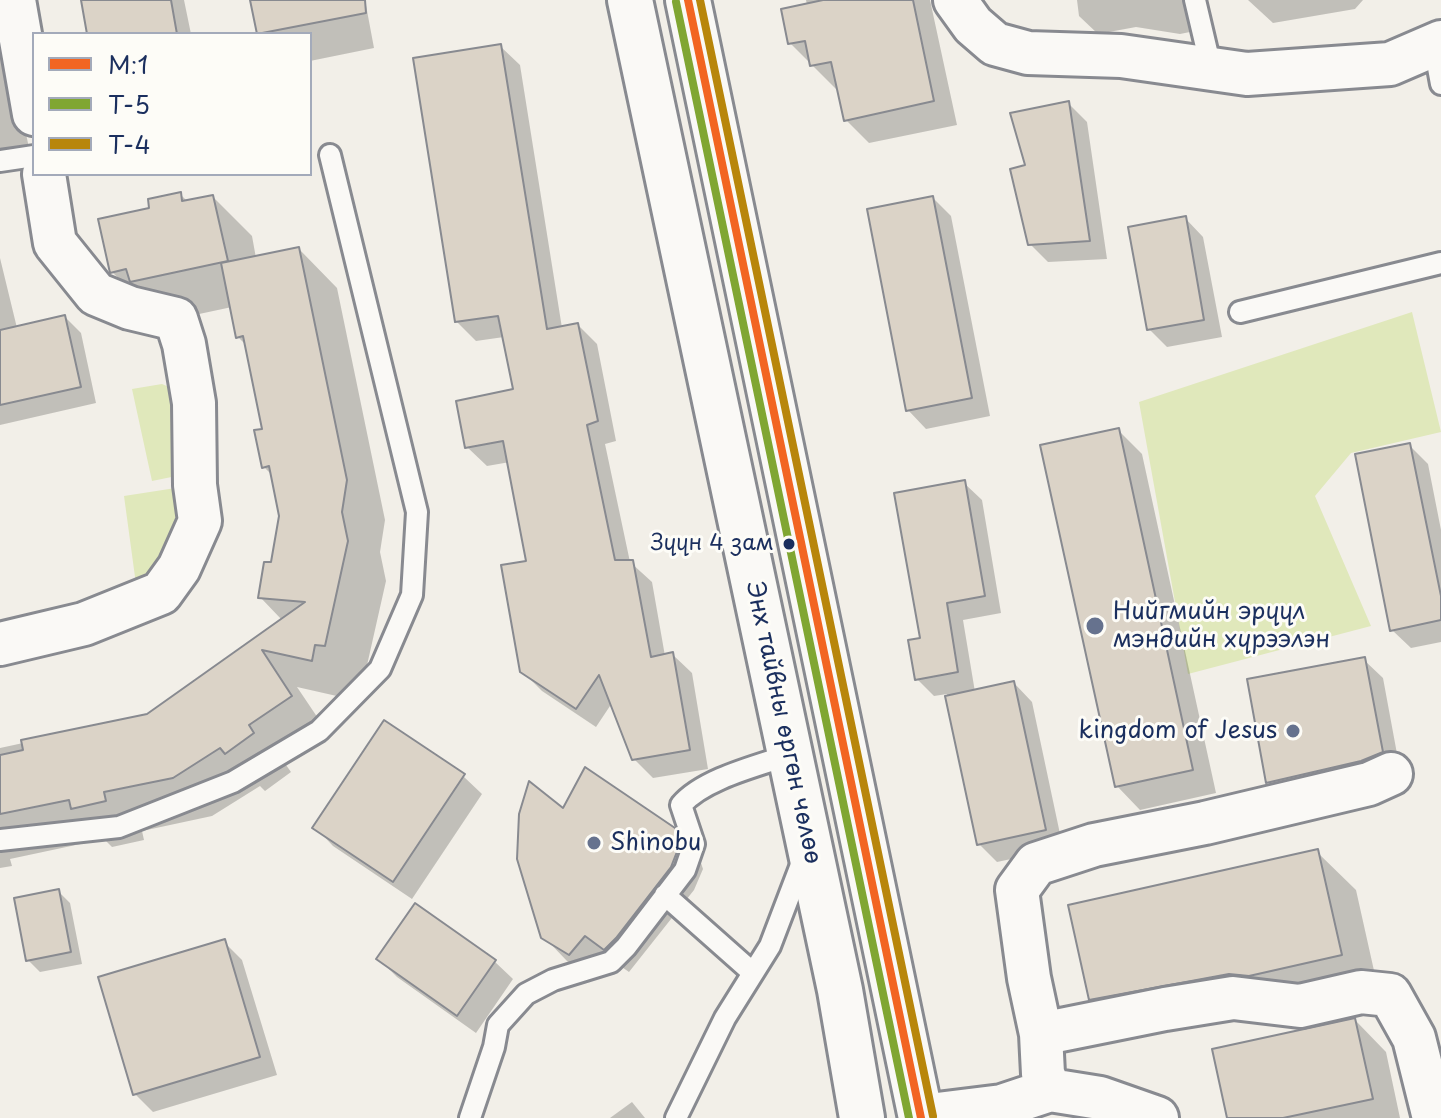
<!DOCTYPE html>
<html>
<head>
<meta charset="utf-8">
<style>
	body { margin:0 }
	#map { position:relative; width:1441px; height:1118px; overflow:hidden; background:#f2efe8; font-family:"Playpen Sans",sans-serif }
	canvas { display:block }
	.legend { position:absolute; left:32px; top:32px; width:280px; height:144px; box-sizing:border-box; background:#fdfcf7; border:2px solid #a3aaba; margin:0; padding:10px 14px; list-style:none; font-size:24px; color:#1b2f5e }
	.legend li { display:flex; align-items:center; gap:16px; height:40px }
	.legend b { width:40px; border:2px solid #a3aaba }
</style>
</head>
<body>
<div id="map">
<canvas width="1441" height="1118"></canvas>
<ul class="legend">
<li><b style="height:10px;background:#f26522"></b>М:1</li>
<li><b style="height:10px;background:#80a632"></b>Т-5</li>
<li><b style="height:10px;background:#b8860b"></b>Т-4</li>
</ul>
</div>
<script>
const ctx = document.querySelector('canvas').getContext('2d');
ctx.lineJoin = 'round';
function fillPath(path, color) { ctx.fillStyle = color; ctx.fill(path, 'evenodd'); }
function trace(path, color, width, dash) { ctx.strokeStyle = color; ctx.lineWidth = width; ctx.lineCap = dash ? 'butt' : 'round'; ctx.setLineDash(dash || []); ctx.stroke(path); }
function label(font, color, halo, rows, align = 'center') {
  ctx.font = font + ' "Playpen Sans",sans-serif'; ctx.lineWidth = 6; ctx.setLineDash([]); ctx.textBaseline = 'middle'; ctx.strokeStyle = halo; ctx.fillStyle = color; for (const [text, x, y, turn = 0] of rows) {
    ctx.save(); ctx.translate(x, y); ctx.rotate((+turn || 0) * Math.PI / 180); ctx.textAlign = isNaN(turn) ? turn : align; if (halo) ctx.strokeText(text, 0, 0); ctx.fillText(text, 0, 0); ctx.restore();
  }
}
fillPath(new Path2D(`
	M1412,312l29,120 -90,21 -36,43 56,130 -183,48 -49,-272z
	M162,384l14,6 20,82 -44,9 -20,-92z
	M195,485l-54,136 -17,-125z`), '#e0e8bb');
fillPath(new Path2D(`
	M83,0h101l7,34h-97z
	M252,0h113l9,48 -64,13v-27h-51z
	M806,0h124l27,125 -88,18 -23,-23 -7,-32 -3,1 -46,-46 17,-38z
	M1077,0h118l5,30 -20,4 -44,-7 -38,7 -19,-18z
	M1248,0h115l-8,9 -82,14z
	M0,9l29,139 -29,5z
	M500,46l20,19 42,263 16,-3 19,19 19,97 -11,3 25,118 22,20 13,74 7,-2 20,19 16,96 -55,9 -20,-20 -21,-55 -16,24 -54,-36 -20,-20 7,-109 -19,-100 -23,4 -20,-19 48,-56 -11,-54 -28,4 -20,-20z
	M1069,104l18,18 20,137 -59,3 -18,-18z
	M180,194l8,8 25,-5 39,39 4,22 43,-9 38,39 48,232 -5,32 6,29 -23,102 -13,16 -53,-12 33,49 -44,29 5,7 -26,19 -5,-5 -48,30 -70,15 2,9 -32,7 -8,-8 -94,20 2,7 -12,2v-120l148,-32 134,-96 -22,-23 13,-33 8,-48 -8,-40 -9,-9 1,-37 -18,-84 -9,-9 -6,-30 -61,13 -20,-10 -39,-38 40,-63z
	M933,198l18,18 39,200 -64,13 -18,-19z
	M1185,218l18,19 19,100 -55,10 -18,-18z
	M0,258l17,70 48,-11 16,16 15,70 -96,22z
	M1118,430l24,24 74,339 -76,17 -23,-24z
	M1409,445l19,19 13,66v112l-30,6 -19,-18z
	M964,483l18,17 19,113 -38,7 12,72 39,-9 18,19 31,146 -66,14 -18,-18 -32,-150 -13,2 -17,-17 5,-39z
	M1364,660l19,18 17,92 -114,30 -18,-18z
	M463,776l19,18 -70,105 -79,-53 -18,-19z
	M564,811l110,18 24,25 5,15 -9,21 -65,82 -20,-14 -15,19 -27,-16 -24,-25z
	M1317,852l39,38 23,103 -249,45 -39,-39z
	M58,891l12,12 12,61 -42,8 -12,-12z
	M224,942l18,18 35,115 -124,37 -18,-18z
	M379,959l115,2 19,18 -37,54 -79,-56z
	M1355,1020l31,32 14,66h-171z
	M632,1102l13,16h-35z`), '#0003');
const building = new Path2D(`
	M81,0h90l6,34h-90z
	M250,0h115l1,13 -109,21z
	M823,0h90l21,101 -90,20 -13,-59 -21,4 -5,-25 -17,3 -7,-35z
	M501,44l46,285 31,-6 20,98 -11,4 28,135h18l18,97 22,-5 17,98 -58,10 -33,-85 -23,34 -56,-37 -19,-107 25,-4 -23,-120 -38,7 -9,-47 57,-12 -15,-73 -43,6 -42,-264z
	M1069,101l21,140 -62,4 -18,-76 15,-4 -15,-52z
	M181,192l1,9 31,-6 15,66 -98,21 -4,-13 -16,4 -12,-54 51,-11 -1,-9z
	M933,196l39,202 -66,13 -39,-202z
	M1186,216l18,104 -57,10 -19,-103z
	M299,247l48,233 -5,32 6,29 -23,105 -10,-1 -3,16 -50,-11 30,46 -43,29 5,8 -29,21 -5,-6 -47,30 -69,14 2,9 -35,8 -2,-9 -69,14v-59l23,-5 -2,-10 126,-26 158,-112 -47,-4 6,-36h7l8,-46 -10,-50 -7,2 -8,-38 8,-1 -19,-93 -7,2 -15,-75z
	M65,315l16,72 -81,18v-75z
	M1119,428l74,342 -78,17 -75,-342z
	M1410,443l31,153v24l-51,11 -35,-177z
	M965,480l20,116 -38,7 11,69 -43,8 -7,-40 12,-2 -26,-145z
	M1365,657l18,95 -22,9 -95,22 -19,-104z
	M1014,681l32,149 -69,15 -32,-149z
	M384,720l81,54 -72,108 -81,-54z
	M585,767l90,61 5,16 -9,23 -55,71 -12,12 -19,-14 -16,19 -28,-17 -24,-79 2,-45 10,-33 34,27z
	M1318,849l24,106 -93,21 -20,-2 -140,26 -21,-95z
	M59,889l12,63 -45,9 -12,-63z
	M415,903l81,57 -39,56 -81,-57z
	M225,939l35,118 -127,38 -35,-118z
	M1355,1018l18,81 -90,19h-56l-15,-69z`);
fillPath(building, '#dbd3c7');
trace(building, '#888a90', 2);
const service = new Path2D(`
	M1195,0l16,68
	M1434,46l7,38
	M0,161l34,-5
	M1240,312l201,-49
	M0,840l119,-13 114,-45 86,-51 61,-62 32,-74 5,-83 -87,-357
	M665,895l88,78
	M470,1118l24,-71 4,-22 28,-31 27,-14 58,-18 15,-15 59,-77 9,-26 -13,-39c22,-26 76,-39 108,-50
	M676,1118l49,-100 45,-72 34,-89`);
const minor = new Path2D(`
	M14,0l20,114
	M955,0l18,25 22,19 33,9 93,3 126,18 143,-10 51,-22
	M0,644l84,-20 77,-31 18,-25 21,-47 -5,-36 -1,-82 -10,-59 -8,-25 -46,-11 -34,-14 -41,-51 -11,-69
	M1041,1034l124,-25 68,-11 67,8 61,-14 29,3 24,43 20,80
	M1050,1090l-7,-16 -2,-40 -12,-56 -12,-88 19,-26 58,-19 111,-22 164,-39 22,-10
	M921,1116l81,-10 48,-16 50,8 57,20`);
const trunk = new Path2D(`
	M630,0l210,990 22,128
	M688,0l233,1118`);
trace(service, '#888a90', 26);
trace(minor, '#888a90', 48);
trace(trunk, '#888a90', 50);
trace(service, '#faf9f6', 20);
trace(minor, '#faf9f6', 42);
trace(trunk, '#faf9f6', 44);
trace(new Path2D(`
	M688,0l233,1118`), '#f26522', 8);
trace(new Path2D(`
	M676,2l233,1116`), '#80a632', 8);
trace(new Path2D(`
	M700,0l233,1116`), '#b8860b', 8);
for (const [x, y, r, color] of [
	[789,544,7,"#1b2f5e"],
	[1095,626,10,"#66728e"],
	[1293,731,8,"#66728e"],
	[594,843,8,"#66728e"]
]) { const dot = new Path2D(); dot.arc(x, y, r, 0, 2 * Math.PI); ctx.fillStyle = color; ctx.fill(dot); trace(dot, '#fdfcf7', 3); }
label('22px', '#1b2f5e', '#fdfcf7', [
	["Зүүн 4 зам",774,544]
], 'right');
label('24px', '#1b2f5e', '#fdfcf7', [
	["Нийгмийн эрүүл",1113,612],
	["мэндийн хүрээлэн",1113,640],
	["kingdom of Jesus",1277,731,"right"],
	["Shinobu",610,843]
], 'left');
label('24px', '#1b2f5e', '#fdfcf7', [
	["Энх тайвны өргөн чөлөө",783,723,78]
]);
</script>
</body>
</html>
